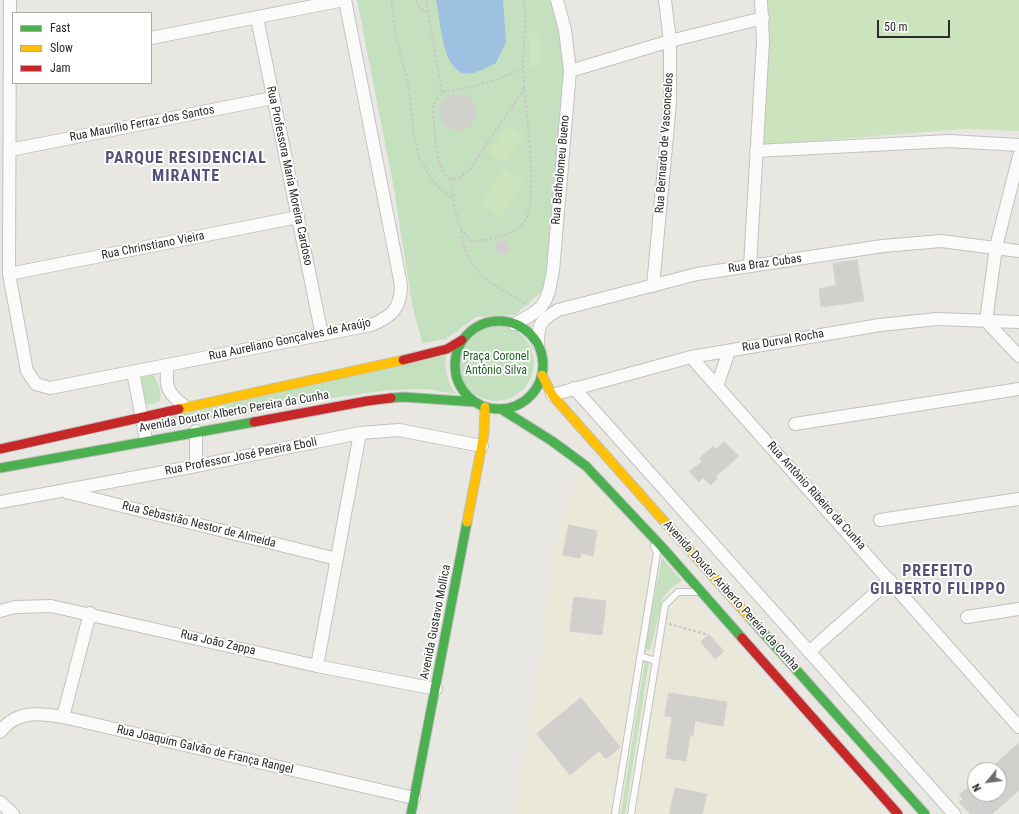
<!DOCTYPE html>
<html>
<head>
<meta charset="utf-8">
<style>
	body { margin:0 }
	#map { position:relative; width:1019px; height:814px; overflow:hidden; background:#e8e7e2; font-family:"Roboto Condensed",sans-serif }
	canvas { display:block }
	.legend { position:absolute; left:12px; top:12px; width:140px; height:72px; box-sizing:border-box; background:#fff; border:1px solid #aaa; margin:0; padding:5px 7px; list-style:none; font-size:12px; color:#2b2b2b }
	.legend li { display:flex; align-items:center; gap:8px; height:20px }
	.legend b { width:20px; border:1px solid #aaa }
	.north { position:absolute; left:967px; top:762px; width:40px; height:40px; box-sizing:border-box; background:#fff; border:1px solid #aaa; border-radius:50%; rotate:241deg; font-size:11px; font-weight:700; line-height:16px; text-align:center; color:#2b2b2b }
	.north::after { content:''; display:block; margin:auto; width:14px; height:18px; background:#6d6d6b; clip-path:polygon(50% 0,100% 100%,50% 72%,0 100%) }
	.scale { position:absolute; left:877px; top:20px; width:73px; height:18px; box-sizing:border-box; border:2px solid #2b2b2b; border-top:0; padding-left:5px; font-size:12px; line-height:14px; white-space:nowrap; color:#2b2b2b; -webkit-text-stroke:3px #fff; paint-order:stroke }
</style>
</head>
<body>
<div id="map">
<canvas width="1019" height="814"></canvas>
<ul class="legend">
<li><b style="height:5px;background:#4caf50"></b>Fast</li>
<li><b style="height:5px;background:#ffc107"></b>Slow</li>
<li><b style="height:5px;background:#c62828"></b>Jam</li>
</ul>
<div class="north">N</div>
<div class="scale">50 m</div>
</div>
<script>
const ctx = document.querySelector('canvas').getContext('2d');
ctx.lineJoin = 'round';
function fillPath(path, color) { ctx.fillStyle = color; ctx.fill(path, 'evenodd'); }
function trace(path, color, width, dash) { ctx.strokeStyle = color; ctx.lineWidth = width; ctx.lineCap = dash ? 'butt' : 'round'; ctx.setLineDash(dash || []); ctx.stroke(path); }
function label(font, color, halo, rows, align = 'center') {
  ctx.font = font + ' "Roboto Condensed",sans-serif'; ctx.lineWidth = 3.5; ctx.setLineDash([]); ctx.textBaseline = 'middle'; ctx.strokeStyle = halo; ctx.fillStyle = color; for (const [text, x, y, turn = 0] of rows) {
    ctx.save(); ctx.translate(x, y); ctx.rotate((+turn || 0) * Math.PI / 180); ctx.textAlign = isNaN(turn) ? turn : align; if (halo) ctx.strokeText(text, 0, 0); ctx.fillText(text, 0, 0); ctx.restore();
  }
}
fillPath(new Path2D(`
	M577,471l33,31 28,35 245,277h-369l24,-132 14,-122z`), '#eae8d9');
fillPath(new Path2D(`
	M357,0h197l12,69 -18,210 -8,14 -25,22 -39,2 -30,22 -24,4 -10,-39 -18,-115z
	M458 363a38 38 0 1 1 76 0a38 38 0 1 1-76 0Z
	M446,355c-2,16 1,26 10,39l-29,-5 -37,1 -52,7 -184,34 -3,-3 1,-7z
	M147,374l6,1c5,7 9,17 7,26l-11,4 -4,-2 -5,-23z
	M662,558l20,23 -10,6 -9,11 -13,52 -6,-2z
	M645,660l4,2 -24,152h-4z`), '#c5e0bf');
fillPath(new Path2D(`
	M767,0h252v131l-55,-2 -199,16 -3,-7 7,-120z
	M529,33h11v33h-10z
	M508,125l16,11 -19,27 -16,-11z
	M504,168l21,14 -24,36 -21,-15z`), '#cce4bd');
fillPath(new Path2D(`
	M436,0h67l3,42 -10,21c-7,3 -15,8 -23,10 -32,7 -32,-54 -37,-73z`), '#9ec0e1');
const building = new Path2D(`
	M440 112a18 18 0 1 1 36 0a18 18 0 1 1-36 0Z
	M507,241l2,11 -12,2 -2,-11z
	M857,260l7,41 -43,6 -2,-18 17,-4 -3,-21z
	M724,442l15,14 -23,20 1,3 -6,6 -8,-7 -4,4 -10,-11 13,-9 -2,-4 13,-12 3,3z
	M569,525l28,6 -4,25 -12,-3 -1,5 -17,-3z
	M574,597l32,4 -4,34 -32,-4z
	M709,635l15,16 -9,8 -14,-17z
	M669,693l58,9 -4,24 -28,-5 -2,15 -3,-1 -4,26 -20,-3 6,-41 -7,-1z
	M581,698l39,49 -14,12 -7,-8 -29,24 -33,-41z
	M1019,743v47l-27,24h-22l-11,-12 4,-3 -4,-4 16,-13v12h24v-24h-10z
	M675,788l32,6 -5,20h-32z`);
fillPath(building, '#d1d0cd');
trace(building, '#d3d3ce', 1);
const lane = new Path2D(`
	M640,656l16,5
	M615,814l42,-261 -3,-7
	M631,814l34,-209 13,-13h20`);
const street = new Path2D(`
	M10,0l-1,274 18,97 9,13 14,4 321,-63c20,-8 30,-16 30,-40l-56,-285
	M257,18l65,317
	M151,38l193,-38
	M570,71l100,-30 93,-23
	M10,150l263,-52
	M756,151l193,-10 70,4
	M1019,156l-23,91 -10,74 33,35
	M750,266l13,-225 -2,-41
	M9,274l289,-57
	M653,286l17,-183v-62l-5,-41
	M514,324c31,-15 33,-20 39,-53l17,-200 -5,-41 -8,-30
	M538,344c0,-20 2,-23 20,-34l139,-36 186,-28 58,-5 78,10
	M691,357l328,370
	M168,365c-4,22 0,29 18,42
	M133,372l13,68
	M717,386l12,-35
	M574,388l380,426
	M552,395l139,-38 189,-32 57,-6 82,3
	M795,424l224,-35
	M196,431v35
	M66,492l271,67
	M0,502l196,-36 164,-33 39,-3 83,16
	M880,520l139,-21
	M0,611l15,-4 36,-1 266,60 119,23
	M967,617l52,-8
	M809,652l81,-72
	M317,666l43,-233
	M63,717l27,-104
	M0,732c16,-22 39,-19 63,-15l351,81
	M0,802l13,12`);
const fast = new Path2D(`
	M455 365a44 44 0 1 1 88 0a44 44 0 1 1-88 0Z
	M391,398l13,-1 71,5
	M501,409l51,32 34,25 76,81 80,91
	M0,468l254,-46
	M750,618l175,196
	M411,814l56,-292`);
const slow = new Path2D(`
	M542,375l10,20 198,223
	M179,409l224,-49
	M467,522l17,-88 1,-27`);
const jam = new Path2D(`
	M403,360l44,-11 15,-9
	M254,422l113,-21 24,-3
	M0,449l179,-40
	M742,638l156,176`);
trace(lane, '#c2c2c2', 8);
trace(street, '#c2c2c2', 14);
trace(fast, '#c2c2c2', 11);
trace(slow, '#c2c2c2', 11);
trace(jam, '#c2c2c2', 11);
trace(new Path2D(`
	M391,0l5,35 13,52 5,49 5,22 14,24 20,17
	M416,0c3,6 5,11 12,12
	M426,0l16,92 -9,13c1,13 1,85 26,73 4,-2 8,-7 12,-10l54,-81
	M442,92c29,-4 55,-11 81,-24
	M451,179l4,32 6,18 10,12c18,-1 40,-4 53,-19 17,-21 -1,-124 -1,-155 0,-22 4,-45 1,-67
	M461,230c1,7 2,15 5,22 9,26 40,40 62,53
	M669,624l40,11`), '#c8c8c7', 2, [3, 2]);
trace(lane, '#fcfbfb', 6);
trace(street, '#fcfbfb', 12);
trace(fast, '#4caf50', 9);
trace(slow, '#ffc107', 9);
trace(jam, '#c62828', 9);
label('12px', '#2b2b2b', '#fff', [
	["Rua Maurílio Ferraz dos Santos",142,124,-11],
	["Rua Bernardo de Vasconcelos",665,143,-86],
	["Rua Batholomeu Bueno",561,170,-85],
	["Rua Professora Maria Moreira Cardoso",289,176,78],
	["Rua Chrinstiano Vieira",153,246,-11],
	["Rua Braz Cubas",765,264,-8],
	["Rua Aureliano Gonçalves de Araújo",290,340,-12],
	["Rua Durval Rocha",783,341,-10],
	["Avenida Doutor Alberto Pereira da Cunha",234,412,-10],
	["Rua Professor José Pereira Eboli",241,457,-11],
	["Rua Antônio Ribeiro da Cunha",816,496,48],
	["Rua Sebastião Nestor de Almeida",199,525,14],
	["Avenida Doutor Ariberto Pereira da Cunha",731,596,48],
	["Avenida Gustavo Mollica",436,622,-79],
	["Rua João Zappa",218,643,13],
	["Rua Joaquim Galvão de França Rangel",205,750,13]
]);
label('12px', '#236125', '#fff', [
	["Praça Coronel",496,357],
	["Antônio Silva",496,371]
]);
ctx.letterSpacing = '1px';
label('bold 16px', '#535177', '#fff', [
	["PARQUE RESIDENCIAL",186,159],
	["MIRANTE",186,177],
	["PREFEITO",938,572],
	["GILBERTO FILIPPO",938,590]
]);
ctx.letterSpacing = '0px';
</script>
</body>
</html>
